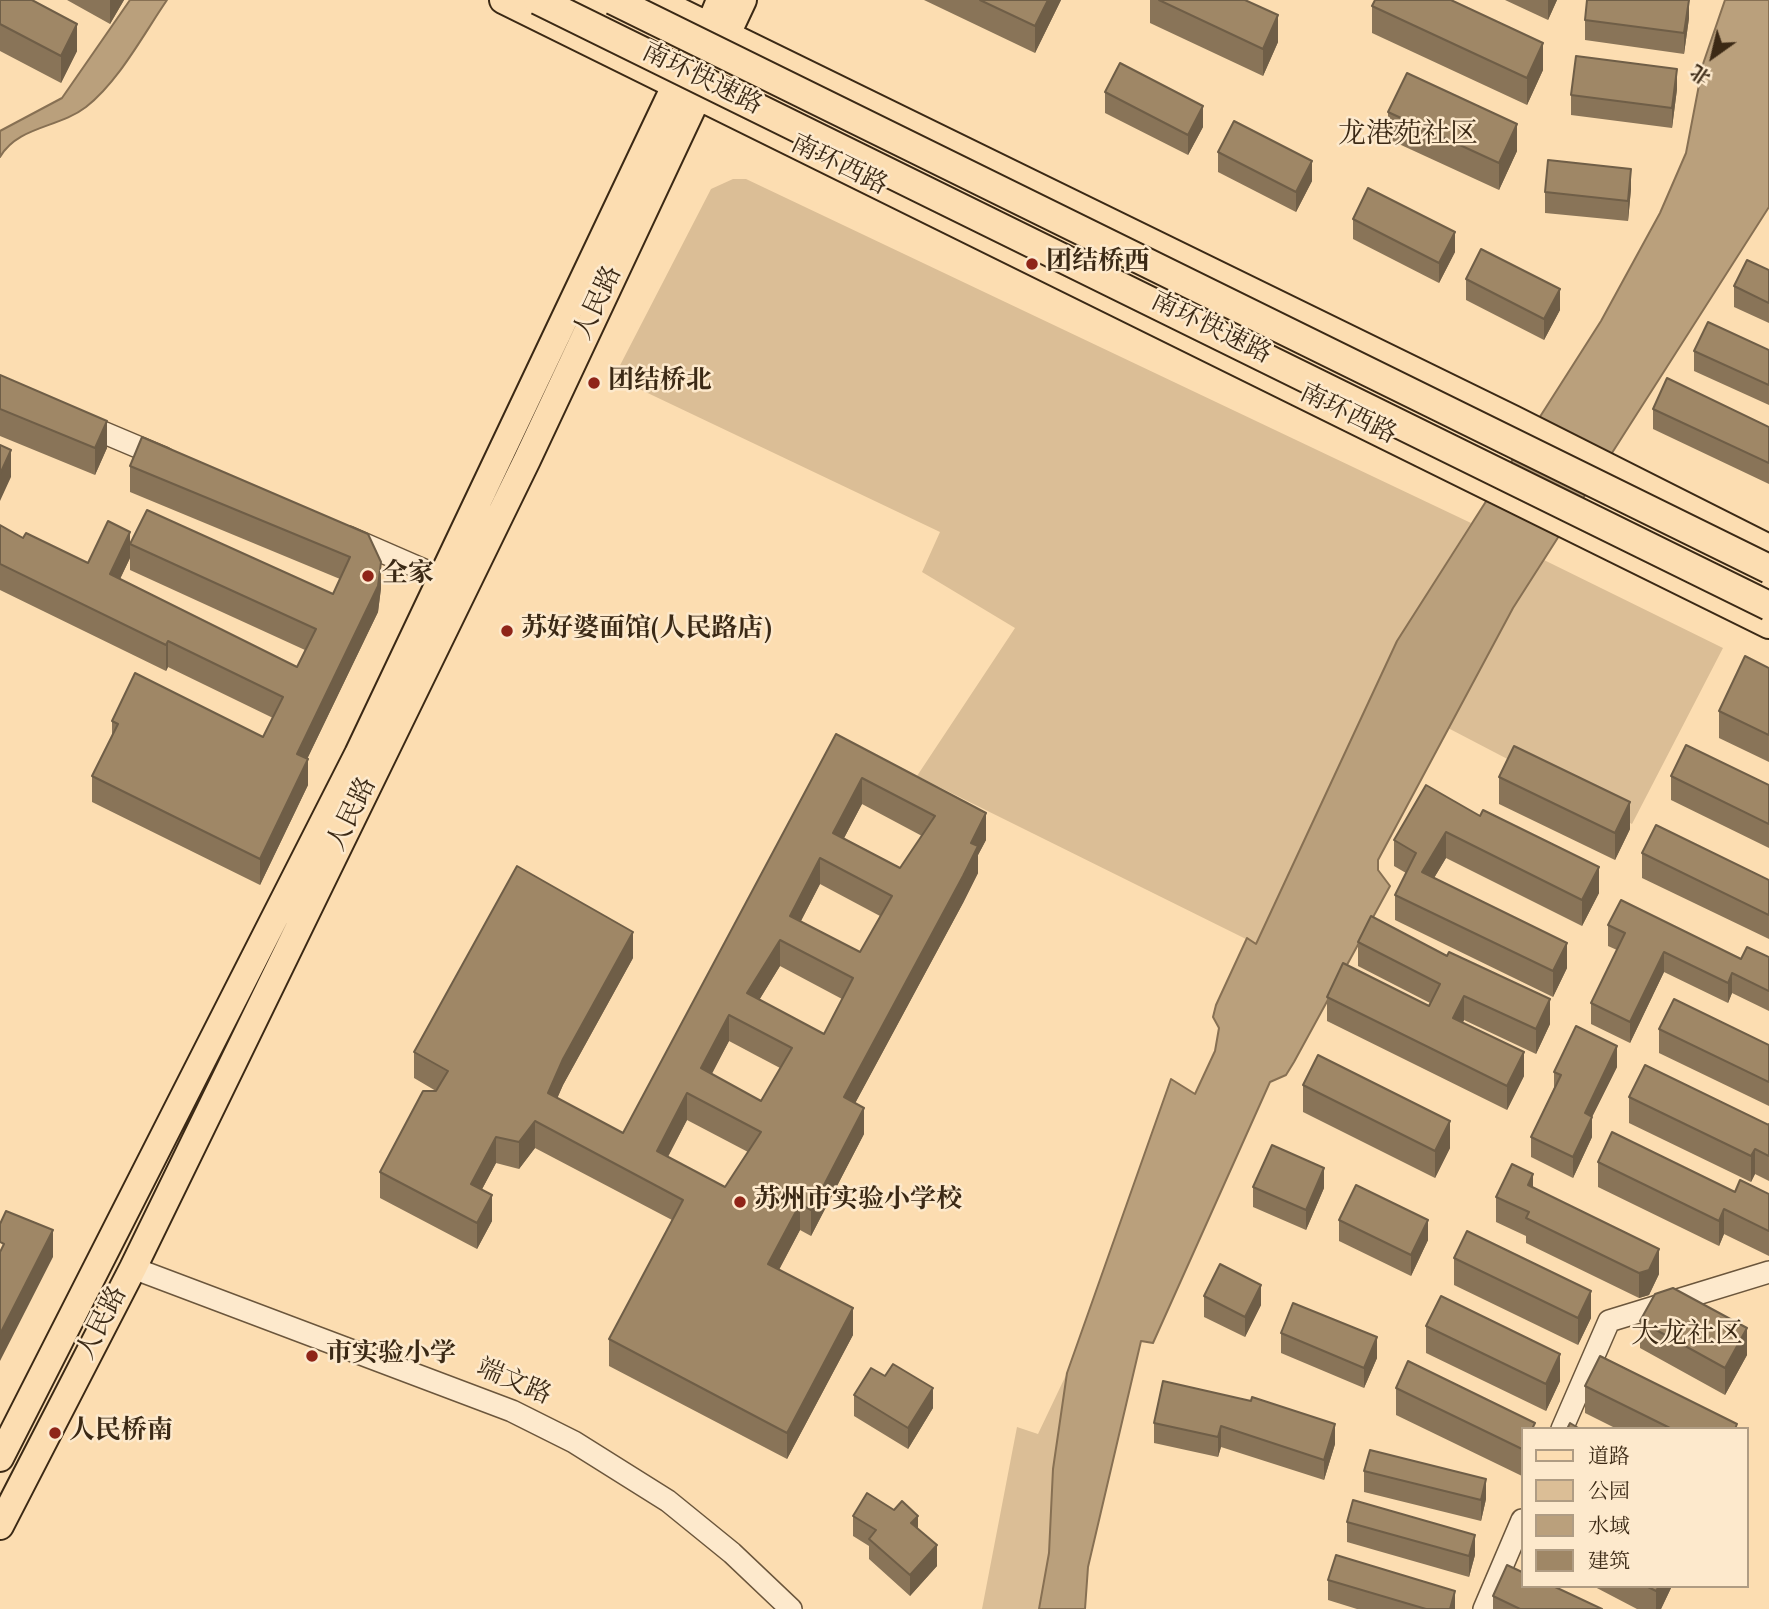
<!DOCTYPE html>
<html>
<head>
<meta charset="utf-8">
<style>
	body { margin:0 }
	#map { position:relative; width:1769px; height:1609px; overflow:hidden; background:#fcddb1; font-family:Vollkorn,"Noto Serif SC",serif }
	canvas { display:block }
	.legend { position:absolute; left:1521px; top:1427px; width:228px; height:161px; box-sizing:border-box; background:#fde9cc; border:2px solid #af9c83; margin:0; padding:9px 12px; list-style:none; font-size:21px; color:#3b2915 }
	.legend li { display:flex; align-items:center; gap:14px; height:35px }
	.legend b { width:35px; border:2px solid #af9c83 }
	.north { position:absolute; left:1678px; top:21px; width:70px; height:70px; -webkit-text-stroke:5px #fde9cc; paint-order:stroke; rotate:214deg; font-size:19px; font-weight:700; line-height:28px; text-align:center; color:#3b2915 }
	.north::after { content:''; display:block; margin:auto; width:24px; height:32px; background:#3b2915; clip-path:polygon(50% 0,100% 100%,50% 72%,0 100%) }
</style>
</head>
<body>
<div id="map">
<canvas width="1769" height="1609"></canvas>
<ul class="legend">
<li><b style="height:9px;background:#fcddb1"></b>道路</li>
<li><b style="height:19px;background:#dbbe96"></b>公园</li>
<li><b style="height:19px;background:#baa07c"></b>水域</li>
<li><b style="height:19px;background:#9f8766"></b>建筑</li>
</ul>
<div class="north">北</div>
</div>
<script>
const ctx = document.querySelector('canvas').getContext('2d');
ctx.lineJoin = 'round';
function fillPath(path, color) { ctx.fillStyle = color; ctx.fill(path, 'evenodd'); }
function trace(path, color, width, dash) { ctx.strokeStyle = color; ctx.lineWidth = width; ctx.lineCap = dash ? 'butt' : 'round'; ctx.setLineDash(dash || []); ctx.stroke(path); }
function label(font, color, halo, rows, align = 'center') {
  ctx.font = font + ' Vollkorn,"Noto Serif SC",serif'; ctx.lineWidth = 5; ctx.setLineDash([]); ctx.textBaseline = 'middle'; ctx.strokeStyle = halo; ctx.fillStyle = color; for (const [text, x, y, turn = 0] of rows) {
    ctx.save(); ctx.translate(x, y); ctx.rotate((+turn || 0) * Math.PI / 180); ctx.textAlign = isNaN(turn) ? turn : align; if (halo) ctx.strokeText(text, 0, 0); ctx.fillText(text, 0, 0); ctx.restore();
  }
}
fillPath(new Path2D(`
	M733,179h13l725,344 -74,118 -141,303 -339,-168 98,-148 -93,-56 18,-40 -326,-155 97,-188z
	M1544,560l179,88 -91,176 -184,-96 65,-120z
	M1067,1373l-18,180 -10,56h-57l35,-182 21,7z`), '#dbbe96');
const water = new Path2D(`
	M130,0h37c-24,35 -48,81 -81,107 -27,21 -68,19 -86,50v-26l62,-33z
	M1725,0h44v207l-256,401 -135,252v10l12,16 -96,176 -8,13 -16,7 -117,261 -12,-2 -53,226 -3,42h-46l10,-56 4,-84 14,-96 104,-294 24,15 20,-43 4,-23 -6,-11 3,-12 31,-67 9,6 141,-303 204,-320 59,-108 26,-60 17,-89z`);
fillPath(water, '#baa07c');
trace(water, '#877053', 2);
const tertiary = new Path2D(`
	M81,423l83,35
	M348,537l108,47
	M133,1268l379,143 62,31 94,59 64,52 59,56
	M1562,1429l47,-108 160,-49
	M1484,1609l38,-89`);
const primary = new Path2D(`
	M503,0l1266,625
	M656,0l857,419 256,129
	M0,1458l358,-704 317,-668 34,-59 11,-27
	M0,1526l133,-258 394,-808 216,-460`);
trace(tertiary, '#6b563c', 24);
trace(primary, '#3b2915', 30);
trace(tertiary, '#fde9cc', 21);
trace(primary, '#fcddb1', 26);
const trunkBridge = new Path2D(`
	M538,0l1231,606
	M613,0l1156,569`);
trace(trunkBridge, '#3b2915', 32, []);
trace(trunkBridge, '#fcddb1', 28);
fillPath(new Path2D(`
	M0,0l77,51 -16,32 -61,-32z
	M67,0h57l-14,24z
	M924,0h137l-26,53z
	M1150,0h95l33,42 -15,34 -113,-53z
	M1505,0h52l-9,20z
	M1372,6l171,64 -16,35 -155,-72z
	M1689,18l-5,36 -99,-14v-20z
	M1677,89l-5,39 -101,-13v-20z
	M1105,92l98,35 -15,28 -83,-42z
	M1388,112l129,39 -18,39 -111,-51z
	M1218,152l94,29 -16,31 -78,-40z
	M1631,189l-3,32 -83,-8v-21z
	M1353,219l102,33 -16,31 -86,-44z
	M1769,270v53l-35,-16v-21z
	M1466,279l94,31 -16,30 -78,-40z
	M1769,350v55l-75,-34v-20z
	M0,375l107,73 -12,27 -95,-39z
	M1653,409l116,18v57l-116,-55z
	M130,466l238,68 13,54 -3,24 -71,147 1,26 -48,100 -168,-83v-26l20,-40v-15l151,16 10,-19 -105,-51 -2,4 -166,-81v-65l23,13 65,25 42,-5 -10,21 177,88 8,-17 -175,-80v-26l203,50 7,-15 -210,-87z
	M1769,668v94l-50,-24v-27z
	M836,734l150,106 -8,15v18l-15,30 -108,200 9,31 -53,102 -11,-6 -21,40 74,65 -66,124 -178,-93v-27l63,-119 -137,-72 -16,21 -23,-6 -14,26 10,32 -15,28 -97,-51v-26l56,-81 -22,-13v-26l219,-94 -70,127 -6,13 66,35zM862,804l60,32 -22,32 -56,-30zM820,884l60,32 -20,36 -59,-31zM780,966l62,33 -18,35 -65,-34zM729,1041l51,27 -19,33 -50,-27zM687,1120l61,32 -23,35 -57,-30z
	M1671,776l98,9v63l-98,-48z
	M1499,777l131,52 -15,31 -116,-56z
	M1426,785l173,108 -17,33 -136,-68 -12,20 133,90 -14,29 -158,-77v-25l11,-22 -12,-7v-26z
	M1642,853l127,27v59l-127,-61z
	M1608,925l133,34 28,-2v54l-37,-18 -4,10 -64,-31 -34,71 -39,-19v-21l26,-53 -9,-4z
	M1358,942l192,82 -14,30 -72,-34 -1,2 61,54 -17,34 -180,-89v-24l102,9 1,-3 -72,-37z
	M1659,1029l110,16v61l-110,-53z
	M1617,1067l-25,50v20l-19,41 -42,-21v-20l23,-49v-16z
	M1303,1085l147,63 -15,30 -132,-66z
	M1629,1097l140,28v-1v57l-14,-7 -4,8 -122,-59z
	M1598,1162l137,30 34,2v62l-45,-22 -5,12 -121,-59z
	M1253,1187l71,1 -18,42 -53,-23z
	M1533,1188l126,86 -10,21 -10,3 -113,-55v-7l-30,-14v-25z
	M1339,1220l89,20 -17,36 -72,-35z
	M1454,1258l137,60 -13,27 -124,-60z
	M1204,1296l57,9 -16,32 -41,-20z
	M1640,1321l107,34 -22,40 -85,-47z
	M1426,1326l134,55 -14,30 -120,-58z
	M1281,1333l96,25 -13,30 -83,-35z
	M1163,1381l172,63 -11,36 -103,-33 -3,10 -64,-14v-20z
	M1585,1386l152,43h-120l-32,-16z
	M1396,1388l139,41h-13v47l-126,-61z
	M854,1395l79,13 -25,41 -54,-33z
	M1364,1471l122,28 -5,22 -117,-29z
	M853,1516l65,13 19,37 -27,30 -41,-37v-13l-16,-10z
	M1347,1522l128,33 -6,22 -122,-35z
	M1328,1580l127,29h-98l-29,-9z
	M1593,1586h78v2l-10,21h-24z
	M1493,1596l109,13h-109z`), '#897458');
fillPath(new Path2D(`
	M110,0h14l-14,24z
	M1048,0h13l-26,53v-27z
	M1548,0h9l-9,20z
	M1689,0v18l-5,36v-21z
	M1278,15v27l-15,34v-27z
	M77,24v27l-16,32v-27z
	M1543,43v27l-16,35v-27z
	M1677,69v20l-5,39v-20z
	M1203,106v21l-15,28v-20z
	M1517,124v27l-18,39v-27z
	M1312,161v20l-16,31v-20z
	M1631,169v20l-3,32v-20z
	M1455,232v20l-16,31v-20z
	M1560,289v21l-16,30v-21z
	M107,421v27l-12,27v-27z
	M11,450v27l-11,24v-27z
	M130,532v26l-20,42v-26z
	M381,562v26l-3,24 -81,168v-26z
	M168,641v26l-2,4v-26z
	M308,759v26l-48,100v-26z
	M862,778v26l-29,55v-26z
	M1630,802v27l-15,31v-27z
	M986,813v27l-8,15v18l-15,30 -119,221v-27z
	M1446,832v26l-24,40v-26z
	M820,858v26l-30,58v-26z
	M1599,867v26l-17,33v-26z
	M633,932v26l-70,127 -15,35v-27l15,-34z
	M780,940v26l-33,54v-27z
	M1567,943v25l-14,29v-26z
	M1664,952v20l-34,71v-21z
	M1732,973v20l-4,10v-20z
	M1464,996v24l-11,22v-24z
	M1550,999v25l-14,30v-25z
	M729,1015v26l-28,54v-27z
	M1617,1046v21l-25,50v20l-19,41v-21l12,-44z
	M1524,1052v24l-17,34v-24z
	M687,1093v27l-30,57v-26z
	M864,1108v26l-53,102v-26z
	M535,1121v27l-16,21v-27z
	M1450,1121v27l-15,30v-27z
	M496,1137v26l-25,47v-26z
	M1755,1149v25l-4,8v-26z
	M1324,1168v20l-18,42v-20z
	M1533,1174v25l-5,-14z
	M492,1195v26l-15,28v-26z
	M800,1204v26l-32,60v-26z
	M1724,1209v25l-5,12v-25z
	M1428,1220v20l-17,36v-21z
	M53,1230v27l-53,104v-27z
	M1659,1249v25l-10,21 -10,3v-25z
	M1261,1285v20l-16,32v-20z
	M1591,1291v27l-13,27v-27z
	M853,1308v27l-66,124v-26z
	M1747,1328v27l-22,40v-27z
	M1377,1337v21l-13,30v-20z
	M1560,1354v27l-14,30v-27z
	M933,1388v20l-25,41v-21z
	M1335,1424v20l-11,36v-20z
	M1221,1426v21l-3,10v-20z
	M1486,1479v20l-5,22v-21z
	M918,1516v20l-7,-13z
	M1475,1535v20l-6,22v-21z
	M937,1545v21l-27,30v-21z
	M1659,1586h12v2l-10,21h-5v-18z
	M1455,1591v18h-5z`), '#6f5e47');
const building = new Path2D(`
	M0,0h32l45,24 -16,32 -61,-32z
	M980,0h68l-13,26z
	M1159,0h86l33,15 -15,34z
	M1375,0h76l92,43 -16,35 -155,-72z
	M1587,0h102l-5,33 -99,-13z
	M1576,56l101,13 -5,39 -101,-13z
	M1120,63l83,43 -15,29 -83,-43z
	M1407,73l110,51 -18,39 -111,-51z
	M1234,121l78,40 -16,31 -78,-40z
	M1548,160l83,9 -3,32 -83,-9z
	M1368,188l87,44 -16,31 -86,-44z
	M1481,249l79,40 -16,30 -78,-40z
	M1747,260l22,10v33l-35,-17z
	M1708,322l61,28v35l-75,-34z
	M0,375l107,46 -12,27 -95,-39z
	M1667,378l102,49v36l-116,-54z
	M142,437l226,97 13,28 -3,24 -81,168 11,5 -48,100 -168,-83 26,-52 -6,-3 23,-48 128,64 20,-40 -115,-56 -2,4 -166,-81v-39l23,13 3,-5 62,30 20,-42 22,11 -20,42 187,93 19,-38 -186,-85 17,-34 186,84 17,-37 -220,-91z
	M0,445l11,5 -11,24z
	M1745,656l24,12v67l-50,-24z
	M836,734l150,79 -15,30 7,3 -15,30 -119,221 20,11 -53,102 -11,-6 -32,60 85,44 -66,125 -178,-94 74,-139 -148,-79 -16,21 -23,-5 -25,47 21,11 -15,28 -97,-51 43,-81h13l12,-20 -34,-19 103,-186 116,66 -70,127 -15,34 75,40zM862,778l73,38 -35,52 -67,-35zM820,858l72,38 -32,56 -70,-36zM780,940l73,38 -29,56 -77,-41zM729,1015l63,33 -31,53 -60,-33zM687,1093l74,39 -36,55 -68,-36z
	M1686,745l83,40v39l-98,-48z
	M1514,746l116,56 -15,31 -116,-56z
	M1426,785l54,31 3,-6 116,57 -17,33 -136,-68 -24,40 145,71 -14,28 -158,-76 21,-42 -22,-13z
	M1656,825l113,55v35l-127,-62z
	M1621,900l120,59 6,-12 22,10v34l-37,-18 -4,10 -64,-31 -34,70 -39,-19 34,-70 -17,-8z
	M1371,916l76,40 2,-4 101,47 -14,30 -72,-33 -11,22 71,34 -17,34 -180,-89 16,-34 86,43 11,-22 -82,-42z
	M1674,999l95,46v37l-110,-53z
	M1576,1026l41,20 -32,67 7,4 -19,40 -42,-20 30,-62 -7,-3z
	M1318,1055l132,66 -15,30 -132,-66z
	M1645,1065l124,60v-1v32l-14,-7 -4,7 -122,-59z
	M1612,1132l123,60 5,-12 29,14v37l-45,-22 -5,12 -121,-59z
	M1272,1145l52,23 -18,42 -53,-23z
	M1512,1164l21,10 -5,11 131,64 -10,21 -10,3 -113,-55 3,-6 -33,-15z
	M1356,1185l72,35 -17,35 -72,-35z
	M6,1211l47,19 -53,104v-82l4,-8 -4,-2v-18z
	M1467,1231l124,60 -13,27 -124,-60z
	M1220,1264l41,21 -16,32 -41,-21z
	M1673,1288l74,40 -22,40 -85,-47 15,-27z
	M1441,1296l119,58 -14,30 -120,-58z
	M1293,1303l84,34 -13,31 -83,-35z
	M1600,1356l137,68 -2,5h-63l-87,-43z
	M1408,1361l127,62 -3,6h-10v20l-126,-61z
	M893,1364l40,24 -25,40 -54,-33 17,-27 14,8z
	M1163,1381l88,20 1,-4 83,27 -11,36 -103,-34 -3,11 -64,-14z
	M1570,1423l10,6h-13z
	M1370,1450l116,29 -5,21 -117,-29z
	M867,1493l27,17 8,-9 16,15 -7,7 26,22 -27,30 -41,-36 7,-9 -23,-14z
	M1353,1500l122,35 -6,21 -122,-34z
	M1336,1555l119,36 -5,18h-24l-98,-29z
	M1507,1565l15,7v14h31l49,23h-82l-27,-13z
	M1646,1586h13l-3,5z`);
fillPath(building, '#9f8766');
trace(building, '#6f5e47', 2);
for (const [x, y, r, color] of [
	[1032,264,7,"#8f2418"],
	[594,383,7,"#8f2418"],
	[368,576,7,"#8f2418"],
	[507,631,7,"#8f2418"],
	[740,1202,7,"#8f2418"],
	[312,1356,7,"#8f2418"],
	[55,1433,7,"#8f2418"]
]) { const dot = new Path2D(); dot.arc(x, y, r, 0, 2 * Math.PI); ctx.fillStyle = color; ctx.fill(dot); trace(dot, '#fde9cc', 2.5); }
label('26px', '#3b2915', '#fde9cc', [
	["南环快速路",701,81,26],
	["南环西路",838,167,26],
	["人民路",600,304,-65],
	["南环快速路",1210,330,26],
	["南环西路",1347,416,26],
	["人民路",354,815,-64],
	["人民路",104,1324,-63],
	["端文路",513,1384,23]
]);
label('bold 26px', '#3b2915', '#fde9cc', [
	["团结桥西",1046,264],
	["团结桥北",608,383],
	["全家",382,576],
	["苏好婆面馆(人民路店)",521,631],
	["苏州市实验小学校",754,1202],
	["市实验小学",326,1356],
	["人民桥南",69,1433]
], 'left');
label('28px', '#3b2915', '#fde9cc', [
	["龙港苑社区",1408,137],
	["大龙社区",1687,1337]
]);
</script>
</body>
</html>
